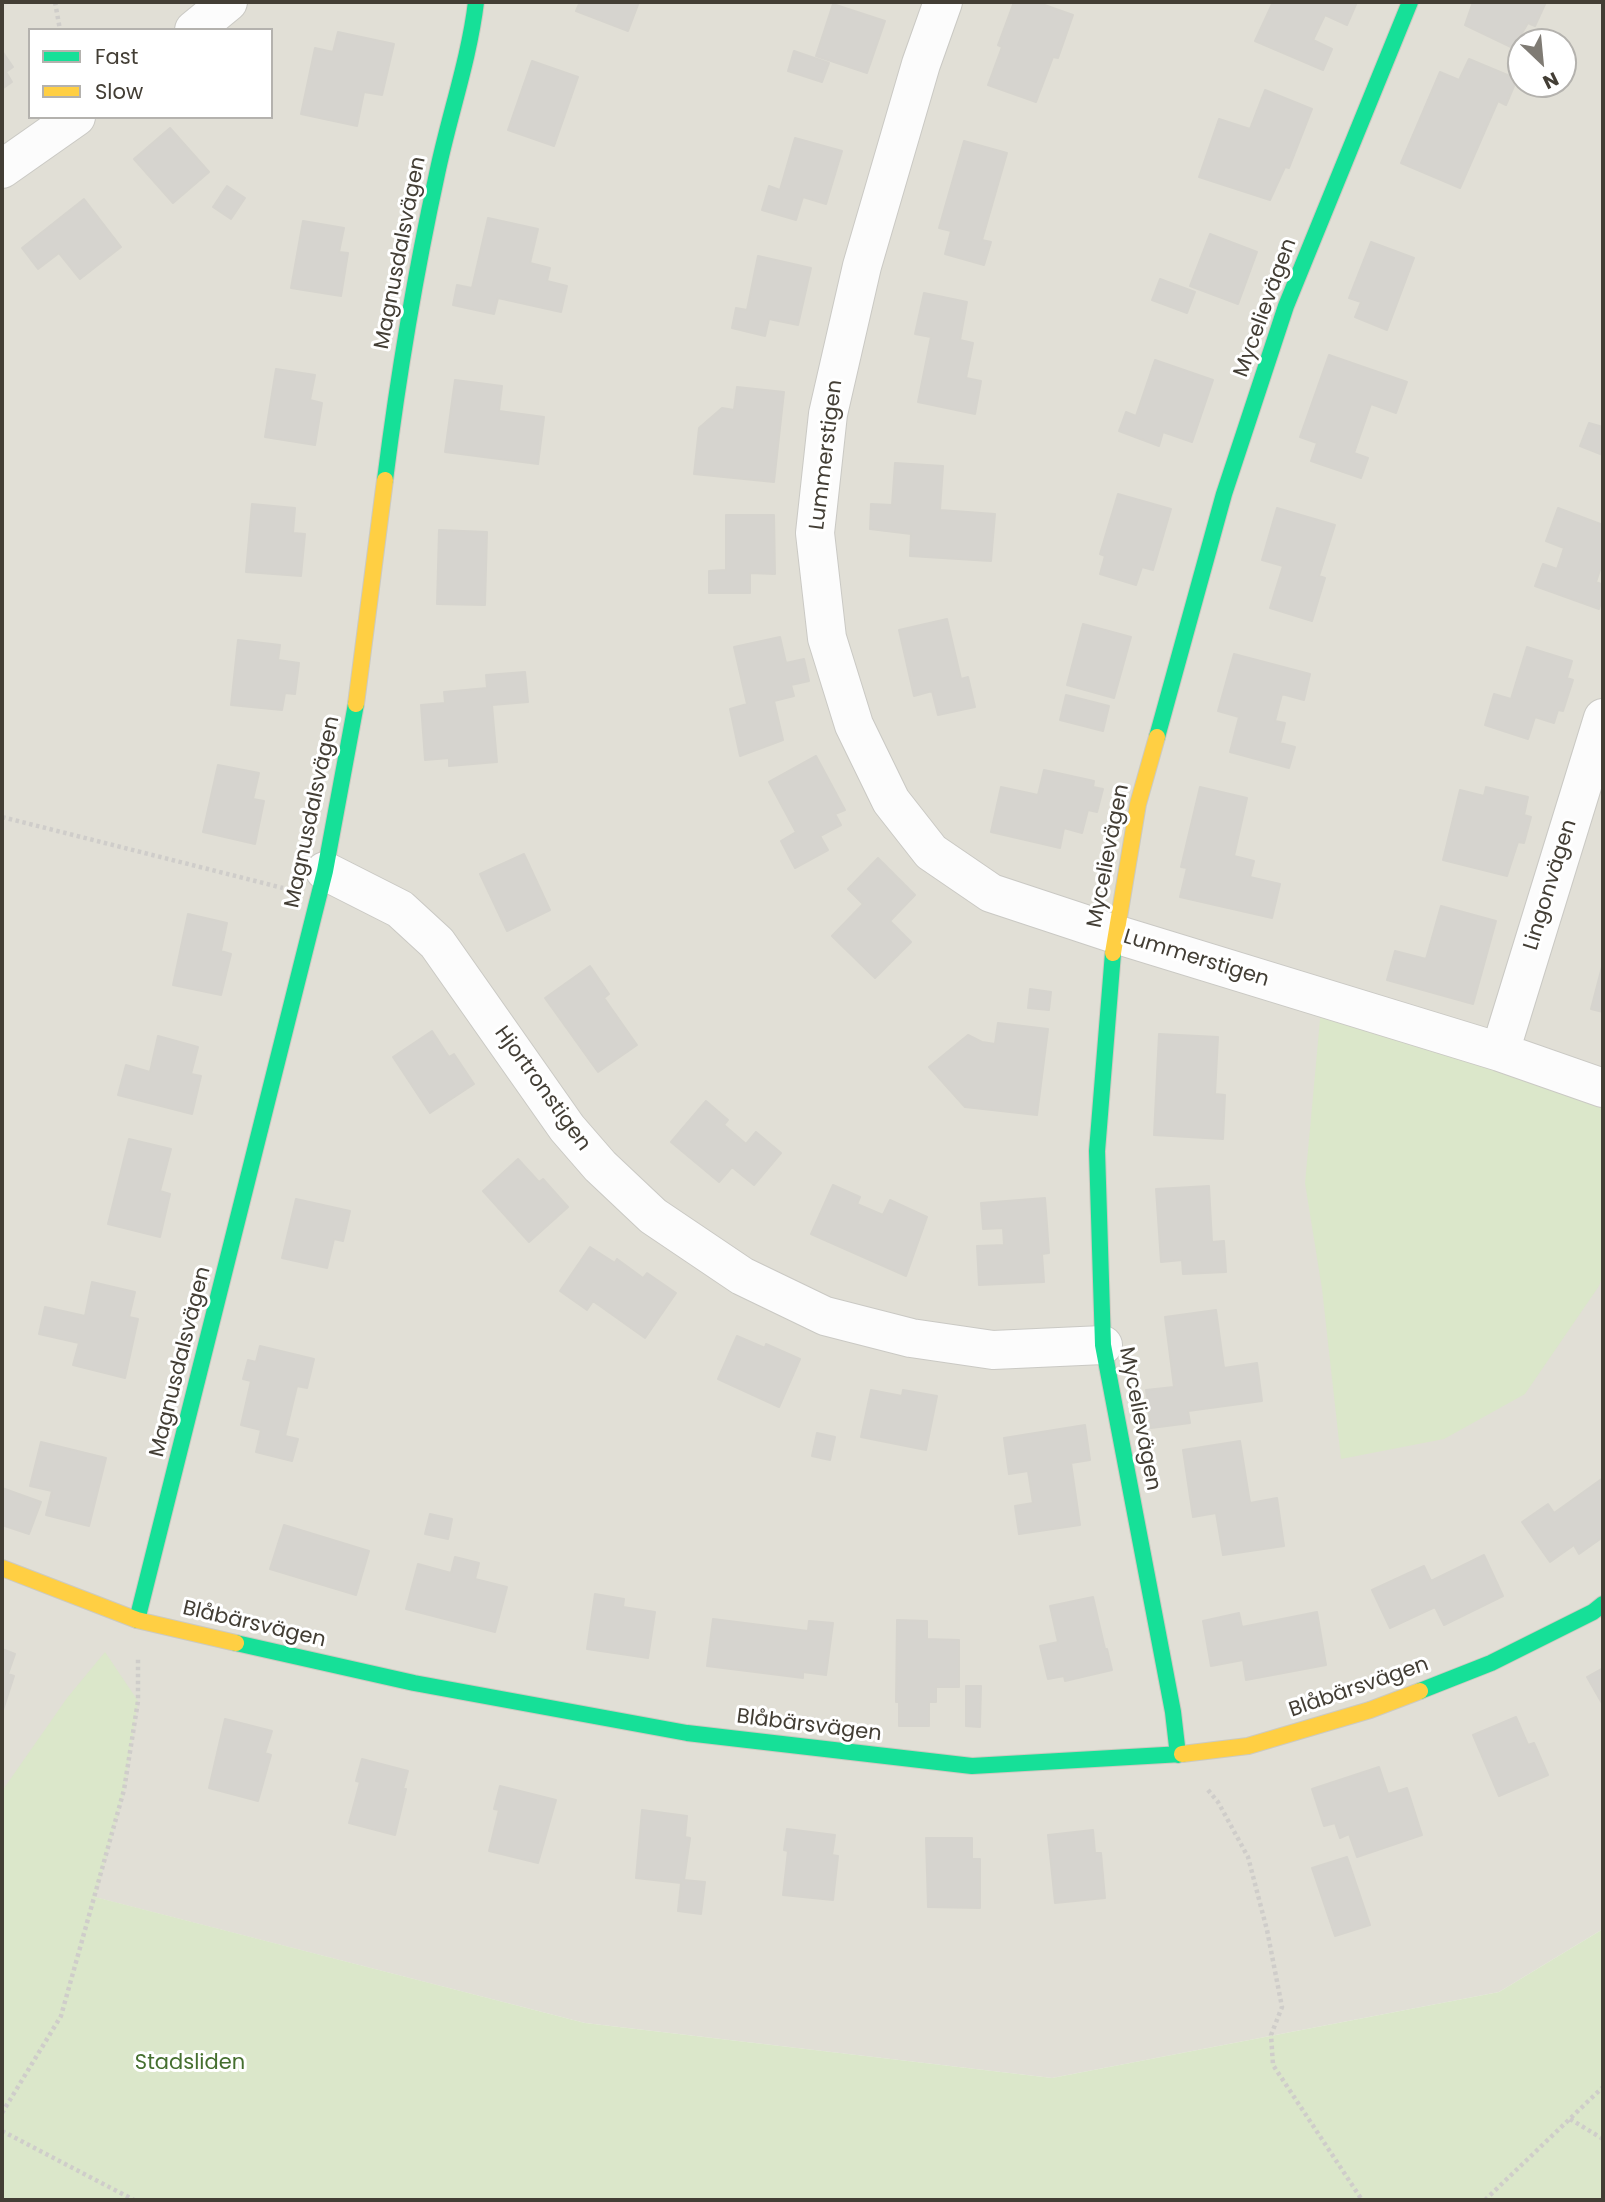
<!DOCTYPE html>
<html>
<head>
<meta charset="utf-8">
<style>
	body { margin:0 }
	#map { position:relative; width:1605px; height:2202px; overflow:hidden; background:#eeede8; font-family:Poppins,sans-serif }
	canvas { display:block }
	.frame { position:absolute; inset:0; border:4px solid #433e35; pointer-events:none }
	.legend { position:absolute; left:28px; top:28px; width:245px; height:91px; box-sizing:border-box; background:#fff; border:2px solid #b4b2ae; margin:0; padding:9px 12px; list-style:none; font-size:21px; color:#433e35 }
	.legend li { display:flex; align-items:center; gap:14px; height:35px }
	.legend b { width:35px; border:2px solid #b4b2ae }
	.north { position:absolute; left:1507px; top:28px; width:70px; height:70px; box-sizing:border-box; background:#fff; border:2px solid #b4b2ae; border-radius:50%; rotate:154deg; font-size:19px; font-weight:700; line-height:28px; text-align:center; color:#433e35 }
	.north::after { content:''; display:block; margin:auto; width:24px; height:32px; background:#7f7b74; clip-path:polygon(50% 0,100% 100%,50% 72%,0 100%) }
</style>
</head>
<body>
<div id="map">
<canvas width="1605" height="2202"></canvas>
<div class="frame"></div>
<ul class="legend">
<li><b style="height:9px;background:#16e098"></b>Fast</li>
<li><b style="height:9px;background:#ffcf43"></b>Slow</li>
</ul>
<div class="north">N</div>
</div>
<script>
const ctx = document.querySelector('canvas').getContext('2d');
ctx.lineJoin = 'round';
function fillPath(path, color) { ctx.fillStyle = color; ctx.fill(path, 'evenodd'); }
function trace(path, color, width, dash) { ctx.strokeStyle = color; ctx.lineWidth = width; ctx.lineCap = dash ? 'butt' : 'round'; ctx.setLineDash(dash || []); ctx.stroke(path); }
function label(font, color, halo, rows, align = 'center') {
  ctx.font = font + ' Poppins,sans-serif'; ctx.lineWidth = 6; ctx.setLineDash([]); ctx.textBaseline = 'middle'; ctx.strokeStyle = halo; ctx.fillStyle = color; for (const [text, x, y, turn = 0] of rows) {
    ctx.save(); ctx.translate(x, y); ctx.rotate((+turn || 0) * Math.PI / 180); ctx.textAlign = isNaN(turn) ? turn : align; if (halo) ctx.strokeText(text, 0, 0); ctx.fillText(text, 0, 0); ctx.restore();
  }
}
fillPath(new Path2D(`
	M2,2h1601v1927l-104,63 -447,86 -467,-55 -491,-126 -92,-42zM30,30h241v87h-241zM1521,42h42v42h-42z`), '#e1dfd6');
fillPath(new Path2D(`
	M1322,998l281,90v186l-4,12 -74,108 -81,45 -103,20 -19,-170 -17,-106z
	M105,1652l33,49 -14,90 -29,106 490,126 467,55 447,-86 104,-63v271h-1601v-409l65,-93z`), '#dbe7ca');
const building = new Path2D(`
	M580,2h59l-11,29 -52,-20z
	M1014,2h22l37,13 -15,43 -5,-1 -17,45 -48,-17 14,-38 -4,-2z
	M1273,2h84l-10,23 -22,-10 -12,25 19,9 -9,21 -68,-29z
	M1473,2h73l-11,24 -7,-3 -15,25 -48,-23z
	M833,4l52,17 -18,52 -51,-17z
	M338,32l56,12 -12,51 -18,-3 -7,34 -56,-12 14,-66 18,4z
	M2,51l11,16 -7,5 6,10 -10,7z
	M794,51l35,12 -7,19 -34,-11z
	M1469,59l48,20 -11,26 -8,-4 -38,87 -59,-25 39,-91 19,8z
	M532,61l46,16 -24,69 -46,-16z
	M1265,90l47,19 -23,59 -4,-1 -15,33 -71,-23 20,-58 31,10z
	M170,128l39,44 -36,31 -39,-44z
	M795,138l47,13 -16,53 -23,-7 -7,23 -34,-10 7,-24 11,4z
	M964,141l43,12 -25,87 9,2 -7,23 -39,-11 6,-23 -12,-3z
	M227,186l18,12 -14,21 -18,-12z
	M84,199l37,48 -41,32 -21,-26 -21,16 -16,-21z
	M488,218l50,11 -8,34 20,5 -3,13 20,5 -6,26 -63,-14 -4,16 -41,-9 4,-20 15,3z
	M303,221l41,7 -5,24 9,1 -7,43 -50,-8z
	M1210,234l47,18 -19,52 -48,-18z
	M1371,242l43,16 -27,72 -32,-13 6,-15 -12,-4z
	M758,256l53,12 -13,57 -29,-6 -4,17 -33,-8 4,-20 11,2z
	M1160,279l35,13 -8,21 -35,-13z
	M924,293l43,9 -7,38 13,3 -7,35 15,3 -6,33 -57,-12 13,-65 -16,-3z
	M1329,355l78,27 -11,31 -25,-9 -17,49 14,5 -7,20 -50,-17 6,-18 -17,-6z
	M1155,360l58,20 -21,62 -29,-10 -4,14 -40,-15 7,-19 10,4z
	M276,369l39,6 -5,25 12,3 -7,42 -50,-8z
	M455,380l47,6 -3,25 45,6 -6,47 -93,-12z
	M737,387l47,5 -10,90 -80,-8 5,-46 23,-20 12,2z
	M1589,423l14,4v28l-23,-9z
	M895,463l48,3 -3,44 55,4 -4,47 -81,-5 1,-22 -41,-5 1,-25 21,1z
	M1118,494l53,15 -18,61 -11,-3 -6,18 -36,-11 5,-18 -5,-2z
	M252,504l43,4 -2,25 12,1 -4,42 -55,-4z
	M1277,508l58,17 -16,51 6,2 -13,43 -42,-13 13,-42 -21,-6z
	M1558,508l45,17v45h-3l-4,12 7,3v11l-4,13 -64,-23 8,-22 14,5 7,-21 -18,-7z
	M726,515h48l1,59 -25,-1v20h-41v-22l17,-1z
	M439,530l48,2 -2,73 -48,-1z
	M947,619l14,60 7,-2 7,30 -37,8 -6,-24 -18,5 -15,-66z
	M1083,624l48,13 -17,61 -47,-13z
	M780,637l6,26 18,-4 5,22 -18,4 3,11 -20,5 9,39 -43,16 -10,-47 17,-5 -13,-57z
	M238,640l42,5 -2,15 21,3 -4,31 -10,-1 -3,17 -51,-5z
	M1527,647l45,14 -5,17 6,2 -10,31 -5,-1 -4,13 -19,-6 -7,22 -43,-14 9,-31 17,5z
	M1234,654l76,20 -6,26 -22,-6 -7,27 10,2 -5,20 15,4 -6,21 -59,-16 9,-35 -21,-6z
	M525,672l3,30 -36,3 5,57 -48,4v-8l-24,2 -4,-55 24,-2 -1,-11 43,-4 -1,-13z
	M1066,695l43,11 -6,25 -43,-11z
	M816,756l29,54 -10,4 6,11 -21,11 8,14 -33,18 -14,-27 15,-9 -27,-50z
	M218,765l41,8 -6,26 11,2 -9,43 -52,-12z
	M1044,770l50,11 -1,6 10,2 -6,23 -9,-2 -6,23 -18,-5 -4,20 -69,-16 10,-45 37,8z
	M1200,787l47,11 -13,58 20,5 -4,16 30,7 -8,34 -92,-21 7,-29 -6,-1z
	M1486,787l42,10 -4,18 7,2 -7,26 -6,-1 -11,34 -64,-16 17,-70 24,6z
	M524,854l26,56 -43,21 -27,-57z
	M878,858l37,37 -25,26 21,21 -36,36 -43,-42 31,-32 -15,-15z
	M1441,906l55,15 -23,83 -86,-24 8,-29 31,8z
	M188,914l39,9 -6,28 10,3 -10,41 -48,-10z
	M1603,963v49l-12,-3z
	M590,966l19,28 -5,4 33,47 -39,27 -53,-74z
	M1030,989l21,3 -2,18 -21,-2z
	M998,1023l50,6 -11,86 -72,-8 -36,-40 39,-32 14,7 13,2z
	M432,1031l17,26 5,-3 20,30 -44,29 -37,-56z
	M1159,1034l59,3 -3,57 10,1 -2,44 -69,-4z
	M158,1036l40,11 -7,27 10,2 -9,38 -74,-19 8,-30 24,7z
	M706,1101l22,19 -4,5 22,19 10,-12 25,21 -27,32 -22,-18 -13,15 -48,-40z
	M129,1139l42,10 -11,42 10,3 -10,43 -52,-13z
	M518,1159l21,23 4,-3 25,28 -39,35 -46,-51z
	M833,1185l27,12 -3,7 26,11 7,-15 37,17 -21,59 -95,-42z
	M1209,1186l3,56 12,-1 2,31 -43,2 -1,-14 -21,2 -5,-73z
	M1045,1198l4,55 -7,1 2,28 -65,3 -2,-39 27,-1 -1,-17 -20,1 -2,-26z
	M296,1199l54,12 -7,30 -9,-2 -7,29 -45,-10z
	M590,1247l25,16 2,-4 26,19 4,-5 29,20 -31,45 -52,-37 -6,9 -27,-19z
	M92,1282l43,10 -6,25 9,2 -13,59 -52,-13 6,-22 -40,-9 6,-27 40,9z
	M1216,1310l8,58 33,-5 5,38 -74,10 2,12 -39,5 -5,-38 28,-3 -9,-70z
	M737,1336l28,12 1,-4 34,15 -21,48 -61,-28z
	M260,1346l54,13 -7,29 -10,-2 -12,50 13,3 -6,22 -36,-9 5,-22 -20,-5 10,-44 -8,-2 5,-19 8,2z
	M871,1390l31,6 1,-6 34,6 -11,54 -65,-13z
	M1085,1425l5,35 -19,3 9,62 -61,9 -4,-28 18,-3 -5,-32 -19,3 -5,-36z
	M817,1433l18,4 -5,23 -18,-4z
	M1240,1441l10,62 27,-5 7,48 -61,9 -7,-42 -23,4 -10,-67z
	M41,1442l65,16 -17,68 -43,-11 6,-24 -22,-5z
	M1603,1478v59l-24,17 -5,-9 -24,17 -28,-40 26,-18 6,9z
	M2,1488l39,14 -12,32 -27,-9z
	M430,1514l22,5 -4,20 -23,-5z
	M284,1525l85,26 -13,44 -86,-26z
	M1484,1555l19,41 -59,29 -9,-18 -45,21 -18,-38 52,-24 7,15z
	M455,1557l24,6 -4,16 32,8 -12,45 -89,-23 12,-45 33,9z
	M595,1594l29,5 -1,8 32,5 -7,46 -61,-9z
	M1093,1597l12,52h2l5,21 -47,11 -1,-5 -16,3 -8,-33 18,-4 -8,-36z
	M1317,1612l9,53 -80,15 -3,-20 -32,6 -8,-45 36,-8 3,14z
	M713,1619l95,12 1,-10 24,2 -7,52 -23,-3v6l-96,-12z
	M897,1620l30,1v18l32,1v47h-23v15h-7v24h-30v-24h-3z
	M2,1649l13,5 -7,20 6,2 -12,37z
	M1603,1668v37l-16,-28z
	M966,1686h15l-1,41 -14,-1z
	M1516,1717l12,28 6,-2 14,32 -49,21 -26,-61z
	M225,1719l47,12 -7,22 6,2 -13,46 -49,-13z
	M362,1759l46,12 -5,18h3l-11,46 -46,-12 11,-41 -4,-1z
	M1379,1767l9,27 19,-6 15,47 -65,22 -8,-23 -9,4 -5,-15 -11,3 -12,-37z
	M500,1786l56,14 -18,63 -49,-12 10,-41 -5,-1z
	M642,1810l45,6 -2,21 5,1 -6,42 21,2 -4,32 -23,-3 3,-28 -45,-5z
	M787,1829l48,6 -3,20 6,1 -5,44 -50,-5 5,-44 -4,-1z
	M1093,1830l2,23h6l4,45 -50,5 -7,-68z
	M926,1838h46v21h8v49l-52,-1z
	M1347,1857l23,68 -35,11 -23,-68z`);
fillPath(building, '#d6d4cf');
trace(building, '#d6d4ce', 2);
const street = new Path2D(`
	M943,2l-22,62 -59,202 -34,148 -13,119 12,105 27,87 37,76 40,51 60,41 124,41 385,118 103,36
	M194,30l34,-28
	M2,169l74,-52
	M325,871l75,38 37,34 130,185 33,38 53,50 89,60 83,40 86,22 82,12 110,-5
	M1500,1052l103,-334`);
const fast = new Path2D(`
	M385,480c13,-103 30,-205 52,-306 12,-58 32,-114 39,-172
	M1157,737l67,-243 62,-188 124,-304
	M1113,953l-16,198 6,194 70,367 5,43
	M137,1620l188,-749 31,-167
	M236,1643l178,40 273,50 285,33 210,-12
	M1420,1691l71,-28 102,-51 10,-8`);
const slow = new Path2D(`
	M356,704l29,-224
	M1113,953l25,-149 19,-67
	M2,1568l135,52 99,23
	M1182,1754l66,-8 122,-36 50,-19`);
trace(street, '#cac9c4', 40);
trace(fast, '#cccac0', 18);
trace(slow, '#cccac0', 18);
trace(new Path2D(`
	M55,2l5,28
	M2,817l281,71
	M1208,1790l10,12 30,55 19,73 15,77 -11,28 2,30 89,135
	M2,2113l59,-97 63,-226 14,-89v-42
	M1570,2119l33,20
	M2,2131l132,69
	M1485,2200l118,-113`), '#cfcdca', 4.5, [3.5, 3.5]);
trace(street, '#fcfcfc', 38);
trace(fast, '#16e098', 16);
trace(slow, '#ffcf43', 16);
label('21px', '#433e35', '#fff', [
	["Magnusdalsvägen",401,253,-79],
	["Mycelievägen",1266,308,-70],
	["Lummerstigen",827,455,-83],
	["Magnusdalsvägen",313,812,-78],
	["Mycelievägen",1109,856,-79],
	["Lingonvägen",1551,885,-73],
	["Lummerstigen",1196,959,17],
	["Hjortronstigen",542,1089,54],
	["Magnusdalsvägen",181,1362,-76],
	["Mycelievägen",1139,1419,79],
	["Blåbärsvägen",254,1625,13],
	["Blåbärsvägen",1359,1688,-19],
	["Blåbärsvägen",809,1726,7]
]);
label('21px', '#456f2f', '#fff', [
	["Stadsliden",190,2064]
]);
</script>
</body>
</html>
